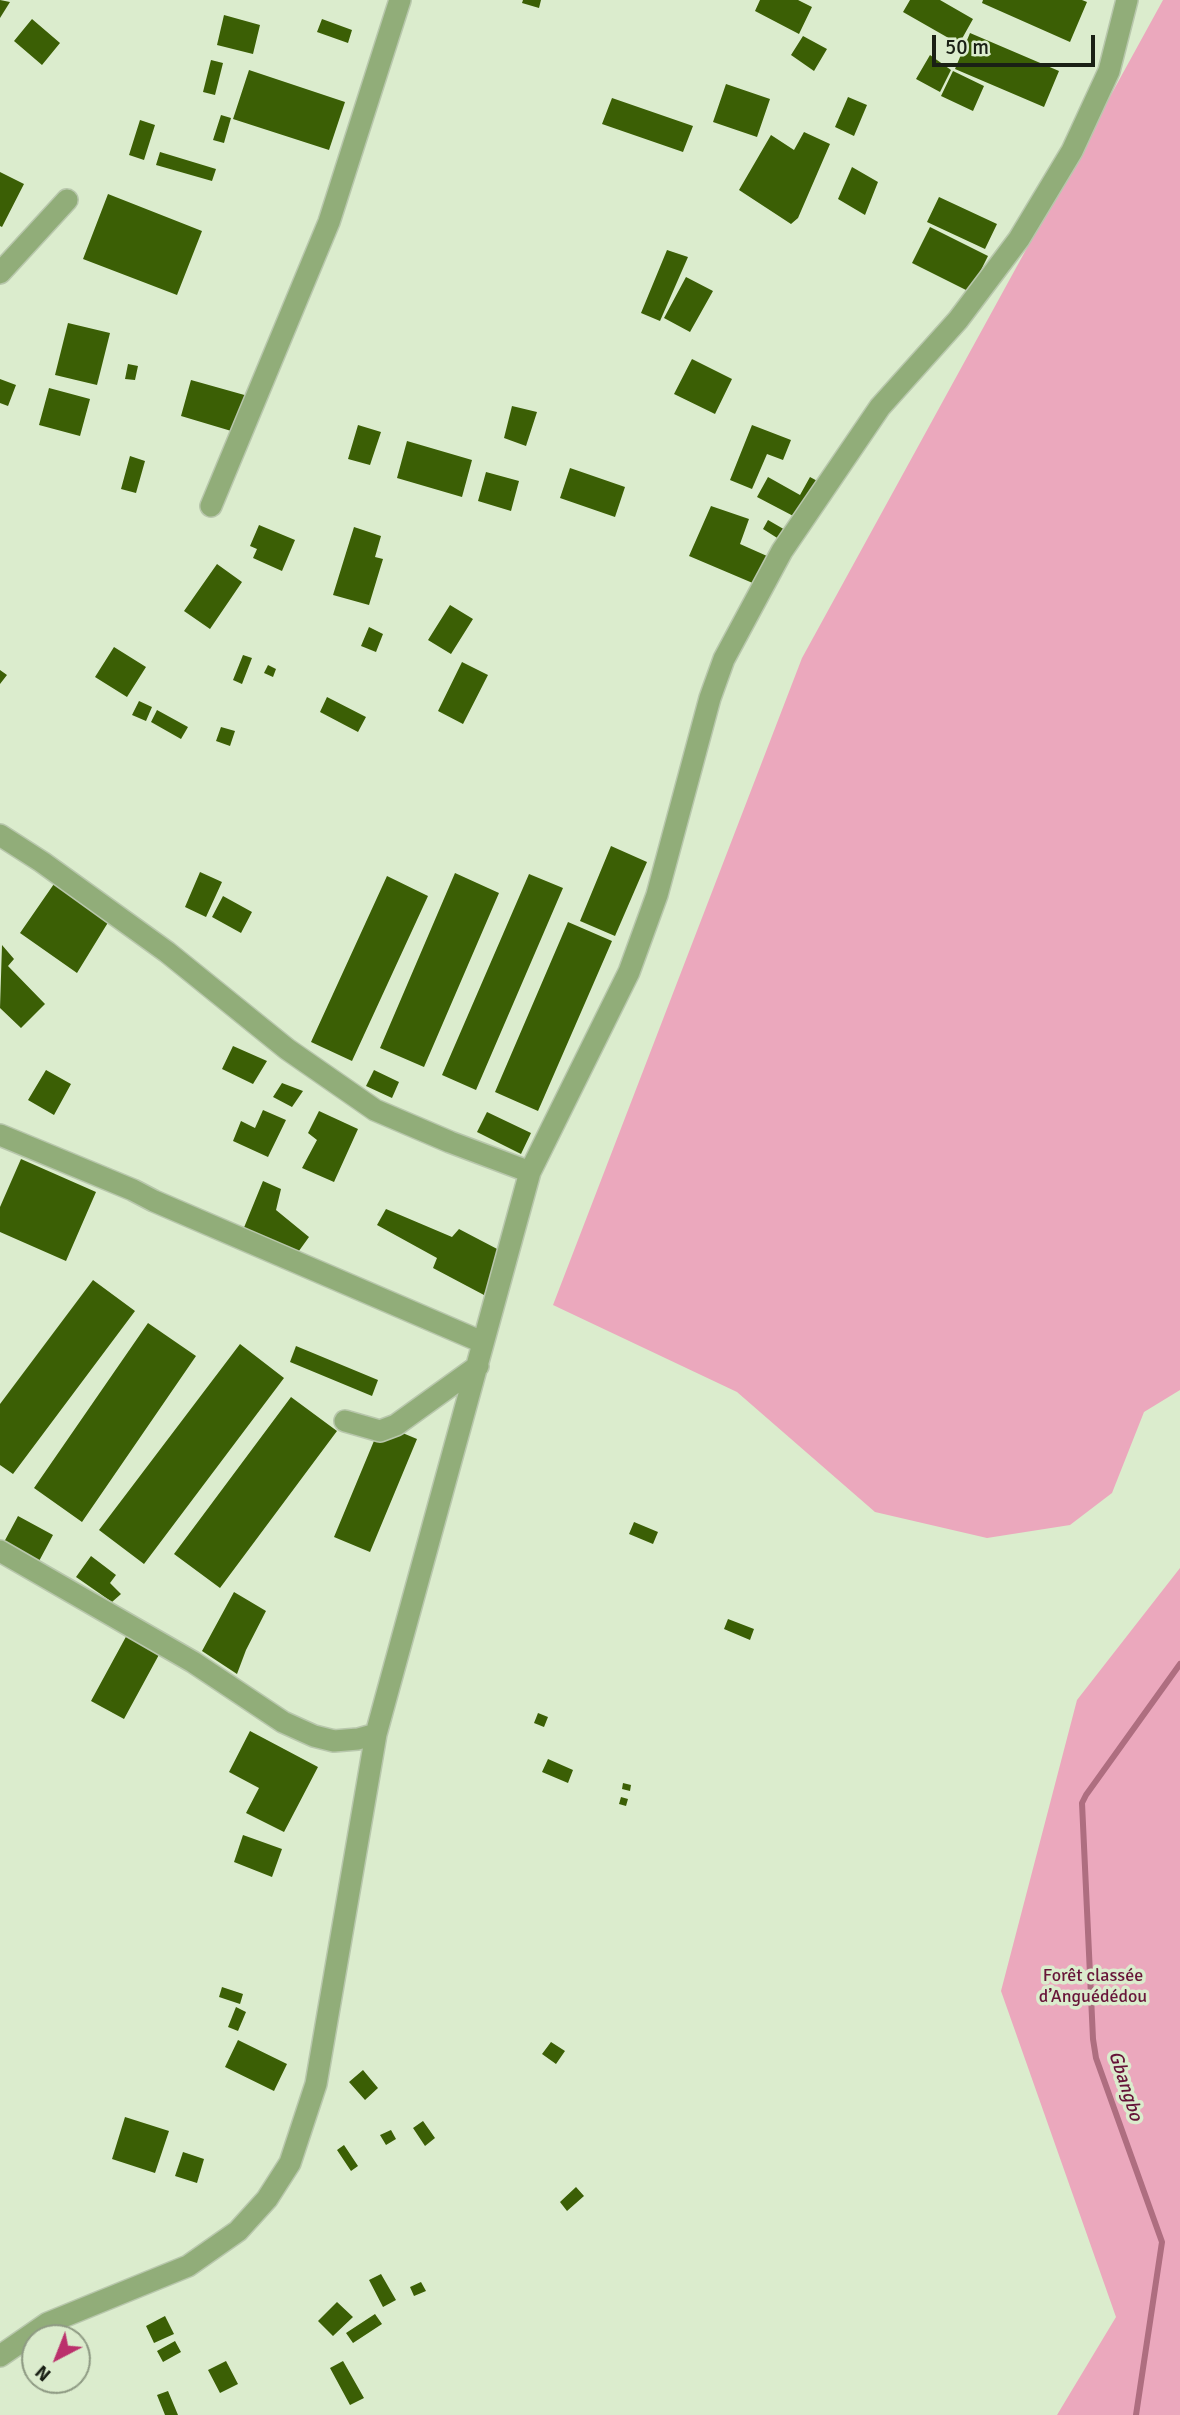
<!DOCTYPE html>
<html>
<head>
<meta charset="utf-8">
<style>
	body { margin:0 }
	#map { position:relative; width:1180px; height:2415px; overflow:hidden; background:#dbeccd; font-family:Signika,sans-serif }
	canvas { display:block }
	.north { position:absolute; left:21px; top:2324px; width:70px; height:70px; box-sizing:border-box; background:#dbeccd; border:2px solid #8e9a83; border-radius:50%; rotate:222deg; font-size:19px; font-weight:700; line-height:28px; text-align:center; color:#1a2015 }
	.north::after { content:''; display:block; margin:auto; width:24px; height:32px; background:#bb316c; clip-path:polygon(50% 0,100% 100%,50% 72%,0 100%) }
	.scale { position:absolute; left:932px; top:35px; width:163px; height:32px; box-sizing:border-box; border:4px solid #1a2015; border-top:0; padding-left:9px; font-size:21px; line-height:24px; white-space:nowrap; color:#1a2015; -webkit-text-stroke:5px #dbeccd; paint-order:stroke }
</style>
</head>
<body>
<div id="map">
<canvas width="1180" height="2415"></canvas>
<div class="north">N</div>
<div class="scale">50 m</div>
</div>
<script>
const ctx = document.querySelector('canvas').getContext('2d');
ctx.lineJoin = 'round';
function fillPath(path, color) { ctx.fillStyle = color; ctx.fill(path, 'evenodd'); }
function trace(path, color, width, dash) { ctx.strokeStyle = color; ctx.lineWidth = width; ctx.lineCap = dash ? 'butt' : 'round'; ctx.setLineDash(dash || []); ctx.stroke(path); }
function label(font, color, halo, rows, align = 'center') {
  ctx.font = font + ' Signika,sans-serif'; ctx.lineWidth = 7; ctx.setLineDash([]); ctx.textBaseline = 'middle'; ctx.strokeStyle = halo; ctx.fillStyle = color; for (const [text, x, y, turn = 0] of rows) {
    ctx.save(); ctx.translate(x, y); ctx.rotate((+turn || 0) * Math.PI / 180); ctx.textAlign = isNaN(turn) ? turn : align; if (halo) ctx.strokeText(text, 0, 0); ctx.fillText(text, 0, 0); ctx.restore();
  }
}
fillPath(new Path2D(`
	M1163,0h17v1390l-36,22 -32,81 -42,32 -83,13 -112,-26 -138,-120 -184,-87 249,-647z
	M1180,1568v847h-123l59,-98 -115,-326 76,-291z`), '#eba8bd');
trace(new Path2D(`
	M1136,2415l26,-173 -66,-184 -3,-19 -11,-236 4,-8 94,-131`), '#ae6e80', 6);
fillPath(new Path2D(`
	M0,0l10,2 -10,16z
	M523,0h18l-2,8 -17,-5z
	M760,0h38l14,7 -13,27 -44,-23z
	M910,0h30l33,19 -14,25 -56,-32z
	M983,0h99l5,2 -17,40 -88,-39z
	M224,15l36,10 -7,29 -36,-9z
	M32,19l28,24 -18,22 -28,-24z
	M322,19l30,11 -4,13 -31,-11z
	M970,33l89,38 -15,36 -89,-38z
	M803,36l24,13 -13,22 -23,-16z
	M930,55l21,15 -11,22 -24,-13z
	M211,60l12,3 -8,32 -12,-3z
	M249,70l96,32 -16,48 -96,-31z
	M953,71l31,15 -11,25 -32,-15z
	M726,84l44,15 -13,38 -44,-15z
	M848,97l19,8 -13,31 -19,-9z
	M612,98l81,28 -10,26 -81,-28z
	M221,115l10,3 -7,25 -11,-3z
	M140,120l15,5 -11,35 -15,-5z
	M804,132l26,12 -32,74 -7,6 -52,-34 32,-55 23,15z
	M160,152l56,17 -4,12 -56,-16z
	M852,167l26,15 -13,33 -27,-16z
	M0,172l24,12 -22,43 -2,-1z
	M108,194l94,37 -25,64 -94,-36z
	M939,197l58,27 -12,25 -58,-27z
	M930,227l58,29 -18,36 -58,-29z
	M667,250l21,7 -28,64 -19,-8z
	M686,277l27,14 -23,41 -26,-14z
	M68,323l42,10 -13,52 -42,-10z
	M692,359l40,20 -17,35 -41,-20z
	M128,364l10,2 -3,14 -10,-1z
	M0,379l16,6 -8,21 -8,-3z
	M191,380l57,16 -10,37 -57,-17z
	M49,388l41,11 -10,37 -41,-11z
	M512,406l25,6 -11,34 -22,-8z
	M358,425l23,7 -11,33 -22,-6z
	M752,425l39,15 -8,20 -16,-6 -15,35 -22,-9z
	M407,441l65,19 -10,37 -65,-19z
	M130,456l15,5 -9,32 -15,-4z
	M570,468l55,19 -10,30 -55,-19z
	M486,472l33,9 -8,30 -33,-10z
	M768,477l32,18 10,-18 11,6 -22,36 -42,-22z
	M711,506l38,13 -9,25 27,12 -12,28 -66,-28z
	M768,520l19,11 -5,10 -19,-12z
	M259,525l36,15 -13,31 -29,-13 4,-9 -7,-3z
	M354,527l27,9 -6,21 8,2 -14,46 -36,-10z
	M217,564l25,18 -32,47 -26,-18z
	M450,605l23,14 -22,35 -23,-14z
	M369,627l14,7 -7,18 -15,-6z
	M114,647l32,20 -19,30 -32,-20z
	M243,655l9,3 -10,26 -9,-4z
	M462,662l26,13 -25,49 -25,-13z
	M268,665l8,4 -3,8 -9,-4z
	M0,670l7,5 -7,9z
	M327,697l39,20 -8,15 -38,-20z
	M139,701l13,6 -6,14 -14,-6z
	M157,710l31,17 -7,12 -30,-17z
	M221,727l14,4 -5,15 -14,-5z
	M611,846l36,16 -32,74 -35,-15z
	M200,872l22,10 -16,35 -21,-10z
	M455,873l44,20 -75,174 -44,-19z
	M529,874l34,14 -87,202 -34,-15z
	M387,876l41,20 -76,165 -41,-19z
	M56,881l56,35 -35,57 -57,-40z
	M223,896l29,16 -11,21 -29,-16z
	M568,922l44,19 -74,170 -43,-19z
	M2,945l12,14 -6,7 37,38 -24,24 -21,-20z
	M233,1046l34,15 -14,23 -31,-15z
	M46,1070l25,14 -17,31 -26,-15z
	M374,1070l25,12 -7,16 -26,-12z
	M282,1083l21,8 -11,16 -19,-10z
	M263,1110l23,10 -18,37 -35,-16 8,-20 14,7z
	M319,1111l39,18 -24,53 -32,-14 15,-28 -9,-7z
	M487,1112l44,21 -10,21 -44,-22z
	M21,1159l75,33 -30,69 -66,-29v-25z
	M263,1181l18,8 -5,21 33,27 -13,18 -53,-25z
	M386,1209l66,28 7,-8 42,22 -17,44 -51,-27 4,-10 -60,-33z
	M93,1280l42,31 -122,163 -13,-9v-61z
	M148,1323l48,33 -114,166 -48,-34z
	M240,1344l44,34 -140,186 -45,-34z
	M296,1346l82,34 -6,16 -82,-34z
	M291,1397l46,34 -117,157 -46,-34z
	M381,1424l36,15 -47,113 -36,-15z
	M18,1516l35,19 -15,28 -35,-19z
	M634,1522l24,10 -5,12 -24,-10z
	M91,1556l25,19 -6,8 11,11 -9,8 -36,-25z
	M234,1592l32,19 -20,39 -9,24 -35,-23z
	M728,1619l26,10 -4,11 -26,-11z
	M128,1633l33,18 -37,68 -33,-18z
	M538,1713l10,4 -4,10 -10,-4z
	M250,1731l68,36 -34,65 -38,-19 13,-25 -30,-16z
	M548,1759l25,11 -5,13 -26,-11z
	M623,1783l8,2 -1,6 -8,-2z
	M621,1797l7,2 -2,7 -7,-2z
	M243,1835l39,14 -10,28 -38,-15z
	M222,1987l21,7 -3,10 -21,-7z
	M236,2007l10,5 -8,19 -10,-4z
	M238,2040l49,24 -13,27 -49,-24z
	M551,2042l14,9 -9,13 -14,-10z
	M363,2070l15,18 -13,12 -16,-18z
	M125,2117l44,14 -14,42 -43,-14z
	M423,2121l12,17 -10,8 -12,-18z
	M391,2130l5,9 -10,6 -6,-10z
	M344,2145l14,21 -7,5 -14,-21z
	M183,2152l21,7 -7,24 -22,-7z
	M576,2187l8,9 -17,15 -7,-9z
	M381,2274l15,26 -13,7 -14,-27z
	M421,2282l5,9 -12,5 -4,-9z
	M337,2302l16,15 -20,19 -15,-15z
	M375,2314l7,10 -29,19 -7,-10z
	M165,2316l9,18 -20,9 -8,-17z
	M175,2341l6,11 -18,10 -6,-11z
	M226,2361l12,23 -18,9 -12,-23z
	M343,2361l21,37 -14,7 -20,-37z
	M168,2391l10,24h-13l-8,-20z`), '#3b5f05');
const minor = new Path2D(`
	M0,273l67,-73
	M211,506l118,-284 71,-222
	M0,835l42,27 125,90 120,97 88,61 75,32 80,30
	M0,1135l133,55 21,11 328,141
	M345,1421l35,10 16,-6 82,-59
	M0,1551l193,111 90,60 31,14 20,5 24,-2 18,-5
	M0,2356l48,-33 140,-57 50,-35 29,-32 23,-36 26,-79 60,-350 154,-562 99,-200 28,-77 53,-197 14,-39 58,-108 98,-144 78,-87 61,-81 53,-88 37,-80 18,-71`);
trace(minor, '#b8c7ac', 24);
trace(minor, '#91ad79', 21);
label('18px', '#681639', '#dbeccd', [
	["Forêt classée",1093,1976],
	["d’Anguédédou",1093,1997]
]);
label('italic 19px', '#651337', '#dbeccd', [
	["Gbangbo",1125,2086,72]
]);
</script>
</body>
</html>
